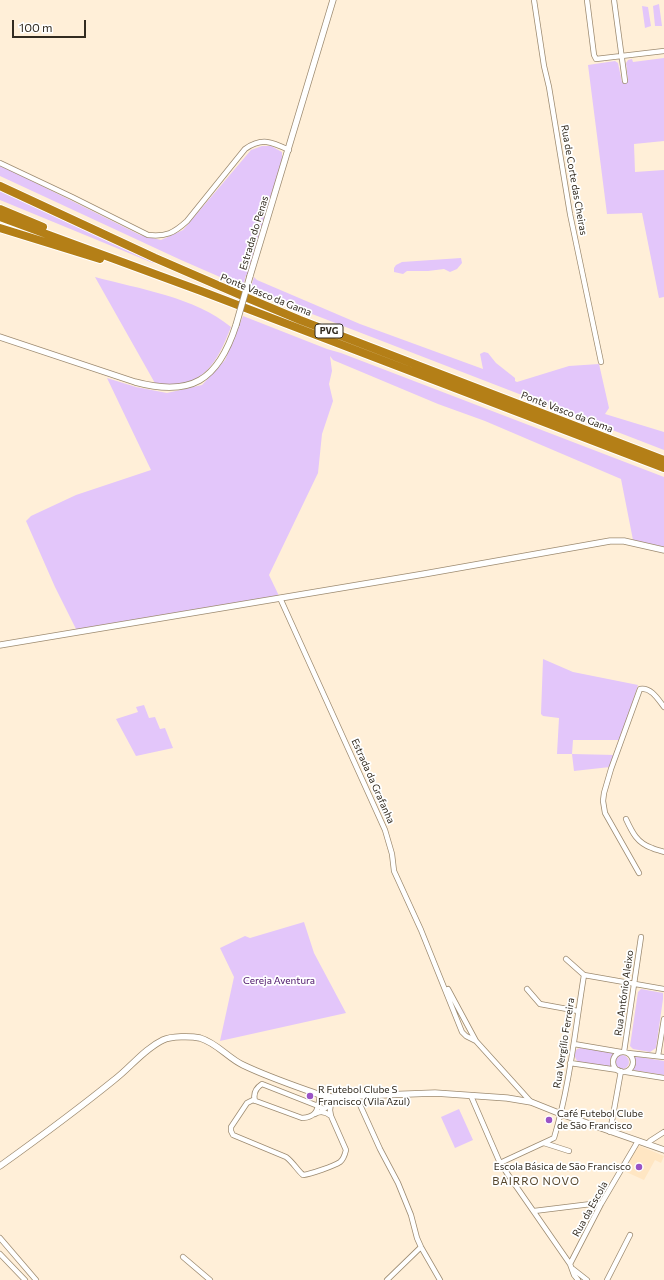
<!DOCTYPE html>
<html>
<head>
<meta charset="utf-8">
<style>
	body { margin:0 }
	#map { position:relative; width:664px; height:1280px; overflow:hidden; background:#ffefd8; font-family:Commissioner,sans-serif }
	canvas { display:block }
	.scale { position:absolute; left:12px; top:20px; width:74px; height:18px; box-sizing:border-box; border:2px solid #322b20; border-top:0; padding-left:5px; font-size:12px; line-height:14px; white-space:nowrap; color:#322b20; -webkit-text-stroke:3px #fff; paint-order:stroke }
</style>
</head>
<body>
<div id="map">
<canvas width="664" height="1280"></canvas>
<div class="scale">100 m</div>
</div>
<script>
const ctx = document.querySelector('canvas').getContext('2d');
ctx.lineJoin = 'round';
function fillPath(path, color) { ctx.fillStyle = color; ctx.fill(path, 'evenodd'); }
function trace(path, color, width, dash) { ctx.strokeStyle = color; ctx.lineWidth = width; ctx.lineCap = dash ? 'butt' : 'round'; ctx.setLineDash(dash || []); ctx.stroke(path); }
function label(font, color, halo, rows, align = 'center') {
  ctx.font = font + ' Commissioner,sans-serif'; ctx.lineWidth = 3.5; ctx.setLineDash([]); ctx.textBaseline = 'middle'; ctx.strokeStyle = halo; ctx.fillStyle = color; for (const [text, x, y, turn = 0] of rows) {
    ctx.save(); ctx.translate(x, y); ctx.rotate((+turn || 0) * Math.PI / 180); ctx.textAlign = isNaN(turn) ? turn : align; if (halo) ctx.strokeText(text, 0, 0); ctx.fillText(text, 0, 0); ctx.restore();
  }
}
fillPath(new Path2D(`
	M640,1146l24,10 -3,7 -6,-3 -11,20 -20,-9 13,-24z`), '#ffe6c3');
fillPath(new Path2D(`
	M659,4l3,22h-7l-2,-20z
	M642,6l6,1 3,19 -6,2z
	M664,58v83l-30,3 1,28 29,-2v127l-5,1 -17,-85 -35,1 -19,-149 27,-4 3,2 4,19 6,-1 -2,-18 2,-3 4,-1 1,3z
	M262,146h9l11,6v12l-32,112 -4,-1 -3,12 -62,-27 -181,-84v-11l140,70 21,5 22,-10 68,-80z
	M0,188l157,75h-4l-153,-63z
	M461,258l1,5 -5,6 -7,3 -6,-3 -16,2h-21l-4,3 -9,-2v-4l2,-3 6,-3z
	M95,277c44,12 100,20 136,50 -15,39 -29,62 -75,58z
	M254,277l3,3 103,44 123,45 -3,-15 4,-2 4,1 8,10 19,15v3l2,1 52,-16 30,-2 10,44 -4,6 59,18v18l-414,-160z
	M243,316l84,33 14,4 323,124v70l-31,-7 -12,-61 -136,-58 -47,-17 -105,-44 -3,-4 2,15 -3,13 4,17 -11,33 -4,39 -49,102 11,23 -203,33 -22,-44 -29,-66 5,-5 45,-21 75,-25 -44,-92 29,9 31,6 35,-8 23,-25z
	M543,659l30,13 65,13 -18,55h-47l-1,14 43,1 -5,12 -36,4 -2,-17h-15l2,-36 -16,-2 -2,-2z
	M144,705l5,13 6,-1 5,12 5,-1 8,20 -37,8 -20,-37 22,-7 -2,-5z
	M304,922l10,31 32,60 -126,28 14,-64 -14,-29 25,-12 5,2z
	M641,989l22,4v6l-7,49 -6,4 -17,-3 -3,-3 8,-54z
	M580,1048l34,5 -4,7 1,7 -33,-5c-3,-4 -5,-8 -1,-13z
	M615 1062a7 7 0 1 1 14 0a7 7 0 1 1-14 0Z
	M634,1056l30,5v14l-32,-5 3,-8z
	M459,1109l14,31 -18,8 -14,-31z`), '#e3c6fa');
const minor = new Path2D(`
	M534,0l10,66 5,21 21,127 31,148
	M587,0l7,55 2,4 68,-8
	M614,0l11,81
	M0,163l72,34 76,38c18,2 26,-2 39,-14l58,-72c17,-12 27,-7 44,1
	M280,598l105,232 7,24 2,17 27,59 41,102 4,4 10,5
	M626,819c6,13 11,24 26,29 4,2 7,2 12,4
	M639,873l-34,-60 -2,-12 1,-8 7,-24 29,-80c11,-2 18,10 24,18
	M566,959l18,16 80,14
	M448,989l28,52 55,61
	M527,989l13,15 38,7
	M574,1044l47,8
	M624,1052l17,-115
	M613 1062a10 10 0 1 1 20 0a10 10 0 1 1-20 0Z
	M628,1053l36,4
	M658,1056l6,-37
	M570,1063l48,7
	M626,1072l38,6
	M320,1095c-2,13 -2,22 -18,23l-49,-18 -6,3 -16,24v4l2,4 53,22c7,5 11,13 17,18 8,-1 31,-9 37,-13 4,-3 5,-8 6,-12l-15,-34 -1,-6 2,-13
	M356,1096l24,53 18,34 13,32 6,23 4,9 19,33
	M471,1096l29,67 70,101 4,11 4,5
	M255,1101c-2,-7 1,-13 7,-17l56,22
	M318,1105l3,3 3,1 6,-4
	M315,1114c6,-4 11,-2 16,2
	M610,1132l11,-61
	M544,1143l25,8
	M647,1144l3,-3 14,-9
	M500,1163l54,-25c16,-53 21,-108 30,-163
	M534,1211l57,-7h10
	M0,1238l36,42
	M0,1254l25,26
	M183,1257l27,23
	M570,1264l31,-60 37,-63
	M573,1269l14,11
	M387,1280l34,-33
	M607,1280l23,-45`);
const tertiary = new Path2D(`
	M250,276l83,-276
	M0,337l135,45c56,15 83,-1 101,-57
	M0,645l424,-71 186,-33h14l40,9
	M0,1166c39,-28 77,-56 114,-86 17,-13 30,-31 49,-40 8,-4 28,-4 37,-2 17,5 28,20 43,27 25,12 52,21 77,30l12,2 24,-1 79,-3 72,5 24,4 30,12 103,36`);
const motorway = new Path2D(`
	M0,186l155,72 83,36 62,26 364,140
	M0,209l43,18
	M0,217l201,74 463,177
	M0,228l100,31`);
trace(minor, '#9d8b71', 6);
trace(tertiary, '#9d8b71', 7);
trace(motorway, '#fff', 10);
trace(minor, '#fff', 4.5);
trace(tertiary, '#fff', 5.5);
trace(motorway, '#b47f17', 8);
const tertiaryBridge = new Path2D(`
	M236,325l14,-49`);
trace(tertiaryBridge, '#9d8b71', 7, []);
trace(tertiaryBridge, '#fff', 5.5);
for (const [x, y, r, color] of [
	[310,1096,4,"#9a53c6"],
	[549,1120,4,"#9a53c6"],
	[639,1167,4,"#9a53c6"]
]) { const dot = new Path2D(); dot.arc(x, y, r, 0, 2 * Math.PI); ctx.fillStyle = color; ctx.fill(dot); trace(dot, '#fff', 1.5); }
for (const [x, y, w] of [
	[329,331,28]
]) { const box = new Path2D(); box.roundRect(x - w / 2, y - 7, w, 14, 3); ctx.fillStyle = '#fff'; ctx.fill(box); trace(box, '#322b20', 1); }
label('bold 9px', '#322b20', null, [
	["PVG",329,331]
]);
label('10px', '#322b20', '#fff', [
	["Rua de Corte das Cheiras",574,180,80],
	["Estrada do Penas",254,233,-73],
	["Ponte Vasco da Gama",266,295,22],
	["Ponte Vasco da Gama",567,412,21],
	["Estrada da Grafanha",373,781,66],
	["Rua António Aleixo",624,993,-82],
	["Rua Vergílio Ferreira",564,1043,-81],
	["Rua da Escola",590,1209,-61]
]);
label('10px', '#4a1269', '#fff', [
	["Cereja Aventura",279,981]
]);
label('10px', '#322b20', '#fff', [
	["R Futebol Clube S",318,1090],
	["Francisco (Vila Azul)",318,1102],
	["Café Futebol Clube",557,1114],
	["de São Francisco",557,1126],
	["Escola Básica de São Francisco",631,1167,"right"]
], 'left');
ctx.letterSpacing = '1px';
label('11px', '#56462d', '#fff', [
	["BAIRRO NOVO",536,1181]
]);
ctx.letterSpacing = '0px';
</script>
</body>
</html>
